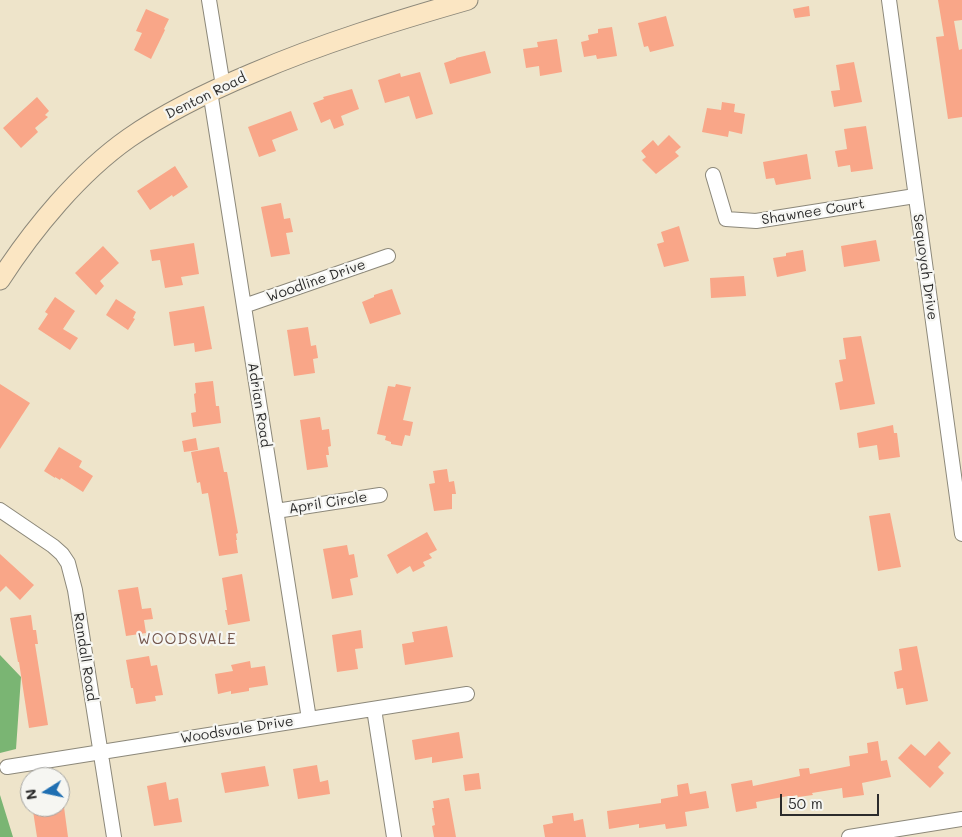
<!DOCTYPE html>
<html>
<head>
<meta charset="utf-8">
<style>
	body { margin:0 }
	#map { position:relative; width:962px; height:837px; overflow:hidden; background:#eee4ca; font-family:Mali,sans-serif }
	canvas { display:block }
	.north { position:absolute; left:20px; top:767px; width:50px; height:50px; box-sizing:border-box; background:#f6f6f2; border:1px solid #a5a5a2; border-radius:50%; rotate:260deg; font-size:14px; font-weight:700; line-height:20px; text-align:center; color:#2b2b2b }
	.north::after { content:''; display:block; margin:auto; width:18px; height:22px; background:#1f6fb2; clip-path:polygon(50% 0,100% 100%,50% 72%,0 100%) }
	.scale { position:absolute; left:780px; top:794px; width:99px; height:22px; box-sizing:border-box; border:2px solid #2b2b2b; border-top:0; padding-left:6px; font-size:15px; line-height:18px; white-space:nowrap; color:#2b2b2b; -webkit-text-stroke:4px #f6f6f2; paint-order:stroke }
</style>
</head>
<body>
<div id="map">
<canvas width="962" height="837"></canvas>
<div class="north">N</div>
<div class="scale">50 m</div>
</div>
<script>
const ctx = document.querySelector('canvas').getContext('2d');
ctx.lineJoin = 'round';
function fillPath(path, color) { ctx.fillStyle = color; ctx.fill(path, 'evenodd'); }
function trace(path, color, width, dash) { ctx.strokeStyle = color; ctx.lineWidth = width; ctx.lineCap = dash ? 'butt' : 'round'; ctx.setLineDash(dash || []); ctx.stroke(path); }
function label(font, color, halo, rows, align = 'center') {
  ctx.font = font + ' Mali,sans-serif'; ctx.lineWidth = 4.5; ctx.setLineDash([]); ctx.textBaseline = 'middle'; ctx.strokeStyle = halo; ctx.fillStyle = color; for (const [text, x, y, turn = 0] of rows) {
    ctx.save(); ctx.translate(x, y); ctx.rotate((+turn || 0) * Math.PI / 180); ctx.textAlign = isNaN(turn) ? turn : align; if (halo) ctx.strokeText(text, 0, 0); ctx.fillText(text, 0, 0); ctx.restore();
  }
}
fillPath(new Path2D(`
	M0,655l21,22 -5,72 -16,4z
	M0,795l13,42h-13z`), '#7ab573');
fillPath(new Path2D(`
	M938,0h24v20l-8,1 5,29 3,-1v68l-14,2 -12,-82 8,-1z
	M809,6l1,10 -15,2 -2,-9z
	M146,9l23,10 -5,10 1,1 -14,29 -17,-9 8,-17 -6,-2z
	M666,16l8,30 -24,6 -2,-6 -4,1 -6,-24z
	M612,27l5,29 -20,3 -1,-4 -12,2 -3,-15 8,-2 -1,-5 10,-2v-4z
	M557,39l5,33 -22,4 -1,-10 -13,2 -3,-19 15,-2 -1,-5z
	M485,51l6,22 -41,11 -6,-21 12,-4v-1z
	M854,62l8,40 -28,5 -3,-16 9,-1 -4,-25z
	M420,72l13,42 -17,5 -7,-23 -24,7 -7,-23 22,-7 1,4z
	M352,89l7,20 -18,7 3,9 -10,4 -4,-10 -9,4 -8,-20 11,-4 -1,-2z
	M37,97l12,14 -4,4 3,2 -13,11 3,4 -17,16 -18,-20z
	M722,102l13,2 -1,8 11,2 -3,20 -13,-3 -1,6 -26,-5 5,-24 14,2z
	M291,111l7,19 -26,10 4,11 -17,6 -11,-30z
	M866,126l7,43 -22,3 -1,-7 -12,2 -3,-16 12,-2 -3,-20z
	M669,135l12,12 -6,5 4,4 -23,18 -14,-14 4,-3 -5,-6 12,-11 5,6z
	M807,154l4,25 -35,6 -2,-7 -8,1 -3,-17z
	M175,166l13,21 -15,10 -1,-2 -22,15 -13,-19z
	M281,203l3,16 6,-1 3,14 -7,1 4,21 -19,3 -10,-50z
	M679,226l10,35 -25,6 -7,-23 7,-2 -3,-10z
	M876,240l4,21 -36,6 -3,-21z
	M194,243l5,31 -18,3 2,8 -18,3 -5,-28 -8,1 -2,-11z
	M103,246l16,17 -19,18 4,5 -8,9 -21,-22z
	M803,250l3,21 -29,6 -4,-19 13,-2v-3z
	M744,276l2,20 -35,2 -1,-20z
	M392,289l9,25 -31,10 -8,-22 12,-5v-2z
	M55,297l20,14 -12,18 15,9 -8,12 -32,-21 10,-15 -3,-2z
	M116,299l20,13 -3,6 2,1 -7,11 -22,-15z
	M204,306l8,43 -17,3 -1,-9 -20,3 -5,-34z
	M308,327l3,19 5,-1 2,13 -5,1 2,14 -21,3 -7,-46z
	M861,336l14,68 -35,6 -5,-27 8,-2 -4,-21 7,-1 -3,-21z
	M213,381l3,25h3l2,17 -28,4 -2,-14 5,-1 -2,-18 2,-1 -1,-10z
	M0,384l30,19 -30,46z
	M396,384l15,3 -8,33 10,2 -3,14 -5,-1 -3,11 -11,-2v-2l-6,-2 1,-4 -9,-2 11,-48 7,1z
	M320,417l2,13 7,-1 2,17 -3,1 1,8h-3l2,12 -21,3 -7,-50z
	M893,425l1,8h3l3,24 -21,3 -2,-15 -18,3 -2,-15z
	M196,438l2,12 -14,2 -2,-11z
	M59,447l23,14 -3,6 14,9 -10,16 -22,-14 -1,2 -5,-3v1l-11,-7z
	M219,447l5,25h3l11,61 -2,1 1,6h-1l2,13 -19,3 -11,-63 -6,1 -2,-12 -3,1 -6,-31z
	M447,469l2,13 5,-1 2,13h-4v15l-18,2 -5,-27 6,-1 -2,-12z
	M890,513l11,54 -23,4 -9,-55z
	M427,532l10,18 -8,4 3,4 -9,4 2,4 -12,6 -3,-6 -13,8 -10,-19z
	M347,545l2,10 5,-1 4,23 -8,2 3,16 -21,4 -9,-50z
	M0,554l34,31 -14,15 -14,-14 -6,6z
	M242,574l8,47 -22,4 -3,-15h2l-5,-32z
	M138,587l4,22 9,-1 2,11 -9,1 2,13 -20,3 -8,-46z
	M31,615l2,15h3l2,14h-3l13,81 -19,3 -10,-66h-1l-8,-44z
	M447,626l6,31 -48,8 -3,-21 12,-2 -2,-10z
	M361,630l2,18 -8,1 3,20 -21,3 -5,-37z
	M917,646l11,55 -22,4 -3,-17 -6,1 -3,-17 8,-2 -3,-21z
	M149,656l2,10 6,-1 6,30 -8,1 1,5 -20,3 -3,-16h-2l-5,-28z
	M250,661l1,7 14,-2 3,19 -19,3v3l-18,3v-3l-13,3 -3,-20 18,-3 -2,-6z
	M459,732l4,26 -31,5v-6l-17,3 -3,-20z
	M878,741l3,20 6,-1 4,17 -29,6 2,12 -21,3 -1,-10 -30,5 1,2 -15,2 -1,-2 -9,2v-1l-32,6 1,6 -21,4 -5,-28 21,-4 1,6 47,-10 -1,-7 10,-1 1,6 40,-8 -1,-10 19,-3 -1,-10z
	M939,741l12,12 -13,14 6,6 -14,15 -32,-30 13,-14 14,12z
	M317,765l3,17 8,-2 2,14 -32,5 -5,-30z
	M265,766l4,20 -44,7 -4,-20z
	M479,773l2,16 -16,2 -2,-16z
	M166,782l3,18 9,-2 4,24 -28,4 -7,-40z
	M688,783l2,11 16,-3 3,17 -24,4 2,14 -21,3 -1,-5 -26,4v-4l-30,5 -2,-18 54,-8v-4l17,-3 -1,-11z
	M449,798l7,39h-22l-2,-11 3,-1 -3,-17h2l-1,-7z
	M43,807h21l4,30h-31l-4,-26 10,-2z
	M573,813l1,8 9,-2 3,18h-41l-2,-12 10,-2 -1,-7z`), '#f9a688');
const street = new Path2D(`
	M209,0l14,86
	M889,0l73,534
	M210,91l99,628
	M713,175l13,44 30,2 159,-25
	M244,306l144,-50
	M0,510l53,36 9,8 6,9 7,27 39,247
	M276,511l104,-16
	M374,709l20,128
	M7,767l460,-73
	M849,837l113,-18`);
const secondary = new Path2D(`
	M0,280c33,-51 79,-107 129,-142 39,-27 81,-47 124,-65 70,-30 142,-52 215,-73`);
trace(street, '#8c887a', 16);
trace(secondary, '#8c887a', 21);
trace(street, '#fff', 14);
trace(secondary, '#fbe6c3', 19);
label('14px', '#2b2b2b', '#f6f6f2', [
	["Denton Road",206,96,-26],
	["Shawnee Court",813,212,-9],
	["Sequoyah Drive",925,267,82],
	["Woodline Drive",316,281,-19],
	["Adrian Road",259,405,81],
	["April Circle",328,503,-9],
	["Randall Road",85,657,81],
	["Woodsvale Drive",237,730,-9]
]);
ctx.letterSpacing = '1px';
label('15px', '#73564c', '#f6f6f2', [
	["WOODSVALE",187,639]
]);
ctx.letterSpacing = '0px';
</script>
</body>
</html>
